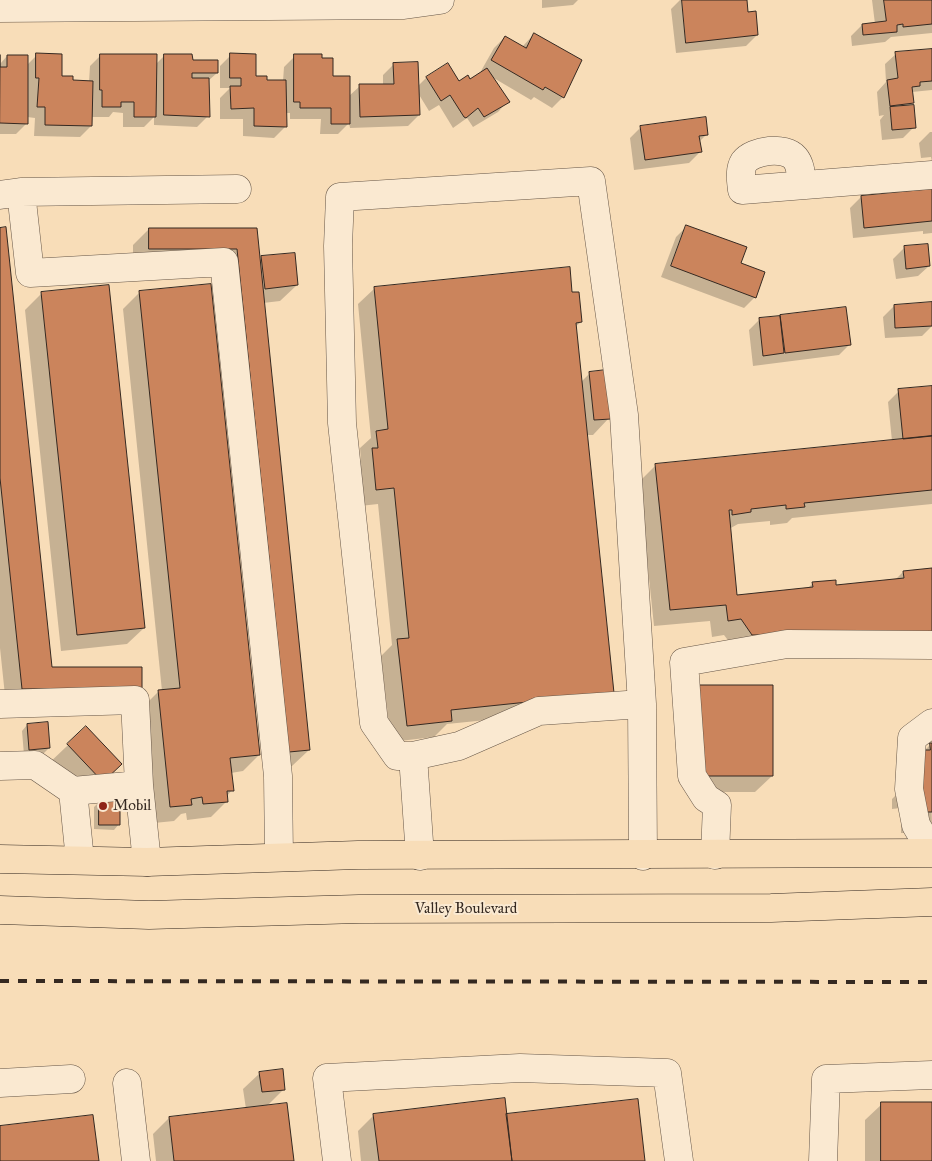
<!DOCTYPE html>
<html>
<head>
<meta charset="utf-8">
<style>
	body { margin:0 }
	canvas { display:block; background:#f8ddb8 }
</style>
</head>
<body>
<canvas width="932" height="1161"></canvas>
<script>
const ctx = document.querySelector('canvas').getContext('2d');
ctx.lineJoin = 'round';
function fillPath(path, color) { ctx.fillStyle = color; ctx.fill(path, 'evenodd'); }
function trace(path, color, width, dash) { ctx.strokeStyle = color; ctx.lineWidth = width; ctx.lineCap = dash ? 'butt' : 'round'; ctx.setLineDash(dash || []); ctx.stroke(path); }
function label(font, color, halo, rows, align = 'center') {
  ctx.font = font + ' "IM FELL Great Primer",serif'; ctx.lineWidth = 4; ctx.setLineDash([]); ctx.textBaseline = 'middle'; ctx.strokeStyle = halo; ctx.fillStyle = color; for (const [text, x, y, turn = 0] of rows) {
    ctx.save(); ctx.translate(x, y); ctx.rotate((+turn || 0) * Math.PI / 180); ctx.textAlign = isNaN(turn) ? turn : align; if (halo) ctx.strokeText(text, 0, 0); ctx.fillText(text, 0, 0); ctx.restore();
  }
}
fillPath(new Path2D(`
	M542,0h36l-5,5 -31,3z
	M680,0h66l1,13 10,22 -11,11 -70,7 -5,-44z
	M872,0h60v33l-41,4 -6,5 -33,4 -1,-10 11,-11 13,-1z
	M534,34l29,63 -11,11 -18,-11 -3,3 -39,-23 16,24 -10,11 -25,15 -6,-9 -14,10 -14,-23 -10,6 -11,-18 1,22 -11,11 -58,2 -1,-5 -11,11h-18l1,-15h-31v-6h-5v14l-11,11 -31,-2v-17h-23v-21l10,-10h-10v-22l11,-11 24,22 11,4h17l1,-14 11,-11 26,3 10,19 18,18 11,-10 23,-1v-10l11,-11 24,22 8,-8 21,-13 11,17 12,-2 13,-8 -2,-1 13,-23 11,-11 17,10z
	M932,50v40l-20,2 1,10 -5,5 6,20 -11,11 -21,2 -2,-20 4,-5 -5,1 -2,-24 9,-10 -1,-18 11,-10z
	M37,55l24,22 10,4 18,1 1,-16 11,-11 55,9 9,-9 26,6 26,12 -9,8v35l-11,11 -43,-2v-8l-10,10h-21v-14l-10,-1 -4,5h-18v9l-11,11 -46,-1 1,-18 -8,-1v6l-11,11h-16v-70l7,-8 20,9z
	M641,127l66,7 -8,8 1,10 -11,11 -55,7 -4,-32z
	M930,132h2v30l-1,-5 -10,1 -2,-15z
	M932,190v43l-9,1v-3l-70,7 -3,-30 11,-11z
	M687,226l52,38 16,33 -11,11 -83,-31 15,-40z
	M0,229l50,439 90,1 -134,36 -6,-57z
	M149,229h107l3,32 3,-3 35,27 -17,16 -17,2 46,447 -17,16 -19,2 -52,-503h-88v-20z
	M904,248l25,18 -11,10 -22,3 -3,-20z
	M210,285l49,470 -16,16 -12,2 1,17 -5,6v5l-16,16 -24,3 -1,-7 -5,1 -7,7 -20,2 -12,-115 17,-17h3l-39,-382 16,-16z
	M375,288l196,6 10,28 -6,5 6,55 9,-9 19,45 -16,17h-7l11,274 -150,15 -13,13 -43,5 -10,-86 11,-11 -14,-141 -18,2 -4,-40 5,-6 -1,-12 11,-10 -13,-134z
	M42,293l102,335 -17,16 -66,7 -36,-341z
	M894,306l38,5v15l-10,10 -37,2 -2,-21z
	M845,308l5,36 -11,11 -86,11 -4,-36 11,-11z
	M932,387v117l-140,14 -5,5 -17,2v-4l-32,3 -9,5 7,67 71,-7 6,-6 22,3 60,-6 8,-8 29,-3 -196,82 -12,-16 -12,2 -2,-16 -56,5 -15,-144 17,-17 236,-24 -4,-39 11,-11z
	M680,703l92,73 -17,16h-65z
	M27,725l22,23 -5,5 -20,2 -2,-24z
	M86,728l35,36 -40,39 -35,-37z
	M930,745l2,82 -6,6h-25v-25l-9,1v-10l10,-10v-16z
	M99,802l20,22 -5,6 -20,-1v-22z
	M260,1073l24,16 -17,17 25,55h-136l-3,-27 16,-16 77,-9 -3,-20z
	M882,1104h50v57h-67v-41z
	M374,1115l131,1 139,45h-283l-3,-30z`), '#0003');
const building = new Path2D(`
	M682,0h65l1,12 8,-1 2,24 -72,8z
	M884,0h48v24l-29,3v-3l-6,1v7l-34,3 -1,-11 24,-3z
	M534,33l48,27 -18,38 -19,-11 -2,3 -52,-30 14,-24 21,12z
	M932,49v32l-12,1v4l-8,1 2,16 -24,3 -3,-26 11,-2 -3,-26z
	M36,53l26,1v22h11v4l20,1 -1,45 -47,-1v-18h-8l2,-29h-3z
	M230,53l26,1v22h11v4h19l1,47 -33,-1v-18l-23,1 -1,-23h11v-8h-11z
	M100,54h57l-1,63h-22v-15h-13v5h-19v-17h-2z
	M164,54h28l1,6h25v13h-26v5h17l1,39 -46,-2z
	M294,54h28v4h11v18h17v48h-19v-16h-31v-6h-6z
	M0,55v12h7v-12h21v69l-28,-1z
	M418,62l2,53 -60,2 -1,-33h35l-1,-21z
	M448,63l11,18 9,-6 2,4 17,-11 23,34 -26,15 -6,-9 -12,10 -2,-1 -14,-22 -9,6 -15,-24z
	M914,105l2,23 -24,2 -2,-23z
	M706,117l2,18 -9,1 3,16 -57,8 -5,-34z
	M932,189v32l-68,7 -3,-32z
	M686,225l61,22 -6,16 24,9 -9,26 -85,-32z
	M6,227l46,440h90v21l-120,1 -22,-211v-250z
	M149,228h108l53,522 -21,2 -52,-503h-88z
	M928,244l2,22 -24,3 -2,-23z
	M295,253l3,32 -33,4 -4,-33z
	M570,267l2,25h7l3,30 -6,1 38,370 -163,17 1,11 -45,5 -10,-87 12,-1 -15,-150 -18,2 -4,-42h6l-2,-17 12,-2 -14,-142z
	M211,284l49,471 -30,3 4,33h-7l1,11 -25,2 -1,-7 -11,2 1,6 -22,2 -12,-117 22,-2 -41,-397z
	M109,285l36,343 -68,7 -36,-343z
	M932,302v24l-37,2 -1,-23z
	M846,307l5,38 -66,8 -5,-38z
	M780,316l4,37 -21,3 -4,-38z
	M606,370l5,49 -17,1 -5,-48z
	M932,386v50l-29,3 -5,-50z
	M932,436v54l-128,13 1,4 -19,2v-4l-35,4v3l-19,3v-5h-3l8,85 76,-8 -1,-5 24,-2v5l68,-7 -1,-7 29,-3v67h-180l-11,-16 -13,2 -2,-16 -56,5 -15,-146z
	M696,685h77v91h-67z
	M48,722l2,26 -21,2 -2,-26z
	M86,726l36,38 -19,18 -36,-38z
	M930,743h2v69h-10v-62h8z
	M99,801h21v24h-21z
	M283,1069l2,21 -23,2 -3,-20z
	M505,1098l7,63h-133l-6,-47z
	M638,1099l7,62h-133l-6,-47z
	M881,1102h51v59h-51z
	M287,1103l7,58h-120l-5,-44z
	M93,1115l6,46h-99v-35z`);
fillPath(building, '#cb845c');
trace(building, '#352921', 1);
const minor = new Path2D(`
	M0,8l404,-3 36,-5
	M802,185c-1,-9 -1,-20 -7,-27 -10,-12 -42,-8 -51,4 -5,8 -3,19 -2,28l190,-15
	M21,192l216,-3
	M0,195l21,-3 9,81 194,-11 54,514 1,81
	M0,704l135,-4 4,85 8,77
	M932,723l-20,15 -3,51 7,36 16,27
	M413,756h-16l-23,-33 -32,-300 -4,-177 2,-49 251,-16 33,234 18,289 1,152
	M0,766l35,-1 38,26 7,69
	M73,791l66,-6
	M715,855l2,-50 -11,-7 -14,-22 -8,-114 103,-18 145,1
	M420,856l-7,-100 46,-10 80,-35 103,-7
	M0,1083l71,-4
	M127,1083l9,78
	M337,1161l-10,-83 193,-10 147,5 12,88
	M823,1161l3,-82 106,-4`);
const major = new Path2D(`
	M0,859l147,3 211,-7 574,-2
	M0,910l149,5 210,-6 412,-1 161,-6`);
trace(minor, '#665647', 29);
trace(major, '#352921', 29);
trace(minor, '#fae9d1', 28);
trace(major, '#f8ddb8', 28);
trace(new Path2D(`
	M0,981l932,1`), '#352921', 4, [9, 9]);
for (const [x, y, r, color] of [
	[103,806,5,"#8f2418"]
]) { const dot = new Path2D(); dot.arc(x, y, r, 0, 2 * Math.PI); ctx.fillStyle = color; ctx.fill(dot); trace(dot, '#fae9d1', 2); }
label('15px', '#352921', '#fae9d1', [
	["Mobil",113,806]
], 'left');
label('15px', '#352921', '#fae9d1', [
	["Valley Boulevard",466,909]
]);
</script>
</body>
</html>
